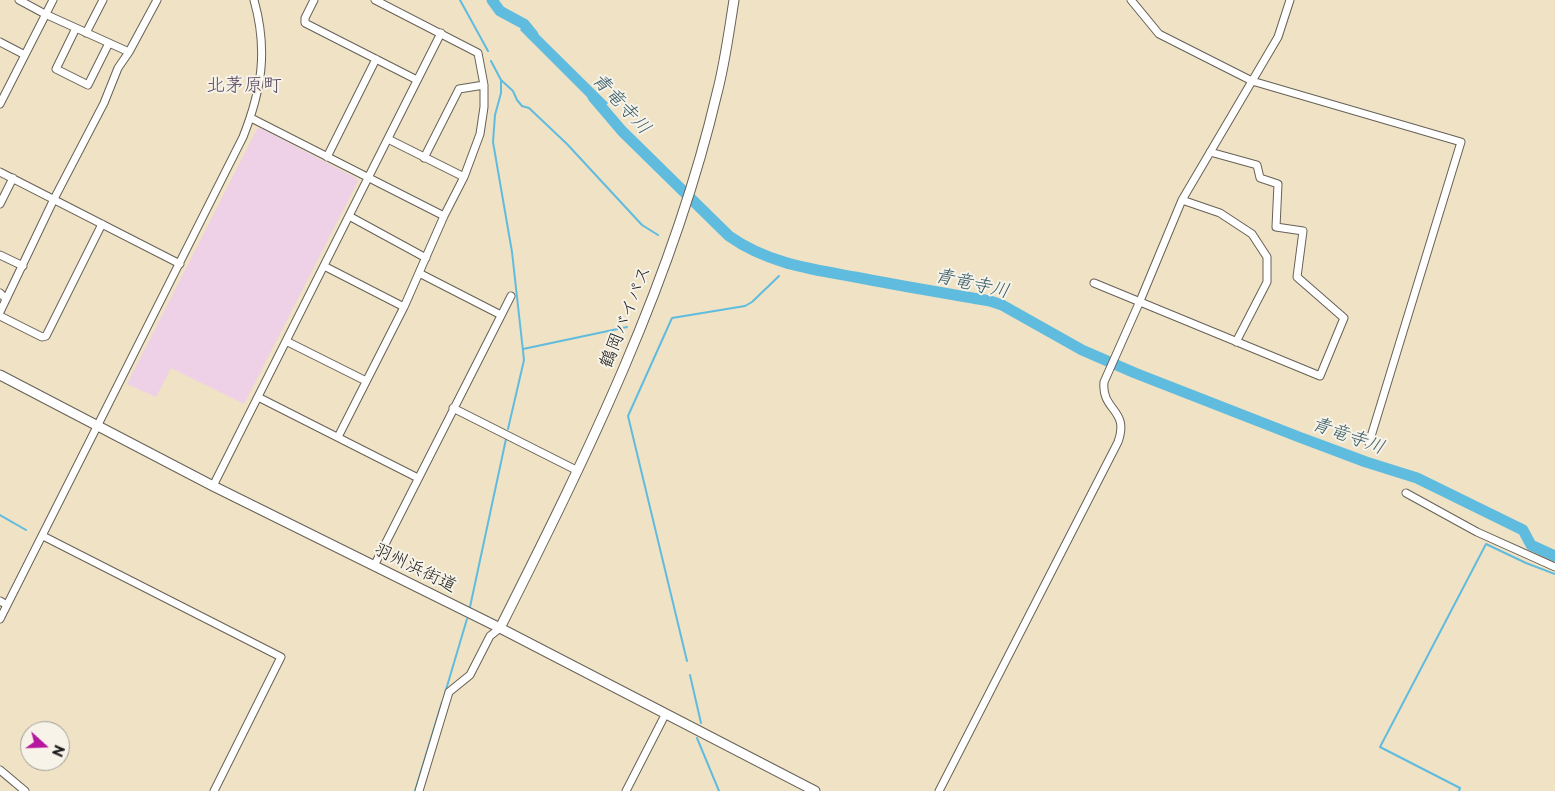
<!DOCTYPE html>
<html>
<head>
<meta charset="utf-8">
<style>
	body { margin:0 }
	#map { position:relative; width:1555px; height:791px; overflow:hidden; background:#f0e2c5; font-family:"Playpen Sans",sans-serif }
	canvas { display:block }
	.north { position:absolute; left:20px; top:721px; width:50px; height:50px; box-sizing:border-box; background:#f7f3e8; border:1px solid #9f9d96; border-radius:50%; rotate:110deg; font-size:14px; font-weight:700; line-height:20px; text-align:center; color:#1c1c1c }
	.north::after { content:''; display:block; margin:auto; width:18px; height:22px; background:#b5179e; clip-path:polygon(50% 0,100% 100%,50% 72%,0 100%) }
</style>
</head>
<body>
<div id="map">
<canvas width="1555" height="791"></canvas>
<div class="north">N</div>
</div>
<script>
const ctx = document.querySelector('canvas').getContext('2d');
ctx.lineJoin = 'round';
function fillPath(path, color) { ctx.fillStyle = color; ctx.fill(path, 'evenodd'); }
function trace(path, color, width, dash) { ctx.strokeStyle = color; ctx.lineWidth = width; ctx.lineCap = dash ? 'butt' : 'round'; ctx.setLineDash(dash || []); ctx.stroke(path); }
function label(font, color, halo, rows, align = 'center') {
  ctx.font = font + ' "Playpen Sans","Klee One",sans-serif'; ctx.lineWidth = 4; ctx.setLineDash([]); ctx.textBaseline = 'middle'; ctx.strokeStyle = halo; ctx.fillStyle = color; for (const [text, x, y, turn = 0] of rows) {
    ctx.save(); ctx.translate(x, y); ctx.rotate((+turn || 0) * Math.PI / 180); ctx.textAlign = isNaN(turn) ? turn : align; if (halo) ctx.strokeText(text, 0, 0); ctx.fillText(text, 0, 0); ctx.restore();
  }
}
fillPath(new Path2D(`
	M260,128l96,50 2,3 -114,223 -73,-36 -15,29 -29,-13 130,-255z`), '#eed0e7');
fillPath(new Path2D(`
	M526,22l82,81 -7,8 -81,-81z`), '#60bcde');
trace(new Path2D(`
	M460,0l28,51
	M491,61l10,19 12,11 4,9 5,6 7,2 38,36 75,81 16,10
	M501,80v13l-6,22 -2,27 19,110 12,108 -16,69
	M787,268l4,-4
	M523,349l104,-22
	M0,515l26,15
	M470,607l36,-168
	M687,661l-59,-245 44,-98 73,-12 7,-4 27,-26
	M690,675l11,48
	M445,693l22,-74
	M697,738l22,53
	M415,791l27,-89
	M1459,791l1,-3 -80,-41 106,-203 40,19 29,11`), '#60bcde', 2);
trace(new Path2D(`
	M492,0l8,11 24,13 9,11
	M593,97l29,34 107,105c38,27 81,33 126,41 45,9 90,16 135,24l12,4 80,45 53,23 164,64 67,25 51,16 106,52 8,15 24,11`), '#60bcde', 11);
const minor = new Path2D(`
	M19,0l26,14 84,38
	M314,0l-9,18v5l112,57
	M1131,0l28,34 93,47 209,61 -92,301
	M76,28l-20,41 32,16 21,-42
	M86,33l17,-33
	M0,42l25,13
	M0,104l53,-104
	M251,118l193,98
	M388,139l76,38
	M327,157l49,-98
	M424,158l35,-69 25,-4
	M0,172l180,92
	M1182,200l38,13 32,21 15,23v25l-31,60
	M0,204l13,-26
	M349,216l77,42
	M0,255l23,11
	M324,266l80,41
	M419,273l82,42
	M1094,283l226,93 24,-58 -47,-41 6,-46 -27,-4 2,-43 -18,-6 -3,-13 -47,-13
	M0,293l6,6
	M0,312l54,-113 50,-96 14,-35 11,-16 28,-52
	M0,316l42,21 4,-1 56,-112
	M286,341l80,40
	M258,397l160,81
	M453,408l125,63
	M338,437l66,-130 40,-91 20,-39 16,-43 4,-27v-22l-6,-32 -103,-53
	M213,486l228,-453
	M1406,493l71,39 78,35
	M43,536l238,121 -67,134
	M374,566l137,-270
	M0,601l7,4
	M0,619l243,-482c19,-48 25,-87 11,-137
	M0,770l25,21
	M419,791l30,-99 21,-17 20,-39 10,-8
	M626,791l39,-76
	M939,791l179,-349c12,-33 -17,-31 -14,-60l36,-81 42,-101 96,-163 12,-37`);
const major = new Path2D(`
	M0,375l213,111 287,142 315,163
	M500,628c86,-171 173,-347 217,-535 8,-30 12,-62 17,-93`);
trace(minor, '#666157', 9);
trace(major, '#666157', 11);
trace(minor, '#fff', 7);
trace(major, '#fff', 9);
label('18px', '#1c1c1c', '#f7f3e8', [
	["鶴岡バイパス",626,317,-68],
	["羽州浜街道",415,568,26]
]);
label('19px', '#584960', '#f7f3e8', [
	["北茅原町",244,86]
]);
label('italic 19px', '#375c6a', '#f7f3e8', [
	["青竜寺川",621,104,47],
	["青竜寺川",972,284,13],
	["青竜寺川",1348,436,20]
]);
</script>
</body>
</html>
